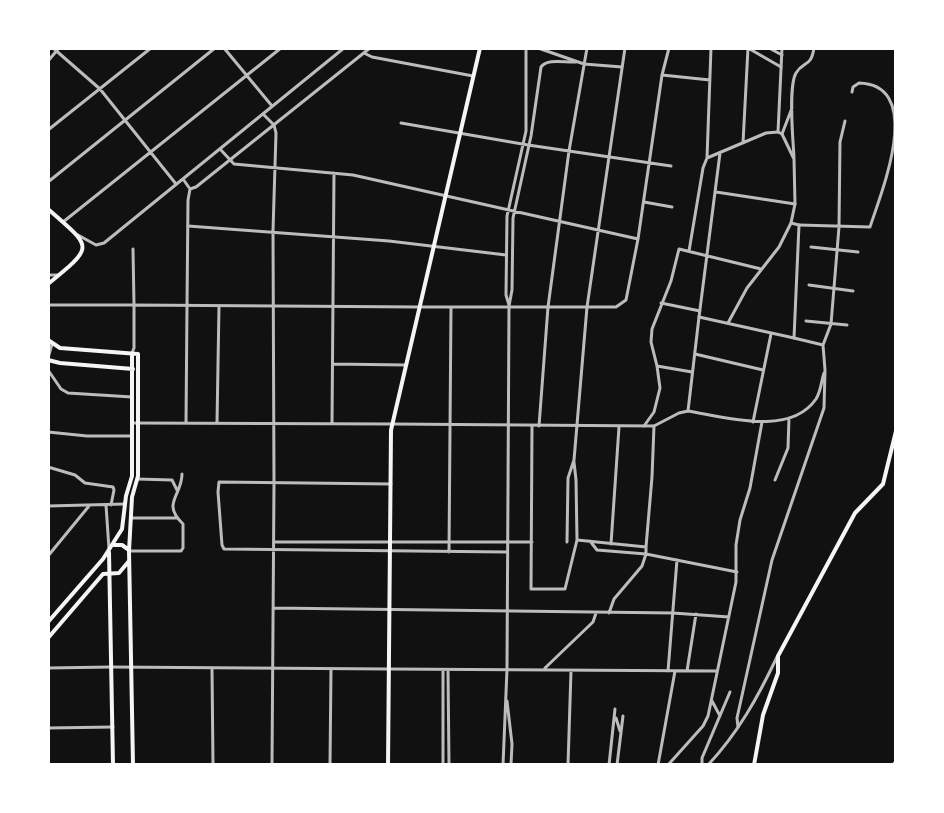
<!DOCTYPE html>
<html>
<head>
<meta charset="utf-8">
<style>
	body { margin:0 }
	#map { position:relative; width:944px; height:813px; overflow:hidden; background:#111; font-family:"Archivo Narrow",sans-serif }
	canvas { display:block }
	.frame { position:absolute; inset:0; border:50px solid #fff; pointer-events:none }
</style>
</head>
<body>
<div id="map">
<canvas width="944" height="813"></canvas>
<div class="frame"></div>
</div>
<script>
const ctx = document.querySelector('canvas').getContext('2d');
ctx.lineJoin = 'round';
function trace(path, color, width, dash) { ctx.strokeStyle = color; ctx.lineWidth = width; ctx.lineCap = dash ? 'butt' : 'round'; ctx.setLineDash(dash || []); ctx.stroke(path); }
trace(new Path2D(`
	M53,48l47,41 76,95
	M224,48l48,58
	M538,48l46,16 38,3
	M769,48l13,7
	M364,53l8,4 101,19
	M48,61l11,-13
	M662,75l48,5
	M263,114l11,11 2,8 -3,98 1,252 -2,282
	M401,123l127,22 143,21
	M48,130l103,-82
	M782,134l10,-26
	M743,143l5,-95 33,19
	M220,149l14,15 119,11 285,64
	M794,157c-1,-17 -6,-70 2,-84 7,-12 15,-5 18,-25
	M707,158l59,-25 12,-1
	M48,182l167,-134
	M716,192l79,12
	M644,202l28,5
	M63,222l218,-174
	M799,225l71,2c11,-34 56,-142 -11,-144l-6,4 -1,5
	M188,226l201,15 117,14
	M811,247l47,5
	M689,251l14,-83 4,-10 4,-110
	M809,285l44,6
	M661,303l39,8
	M48,305h86l-1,-56
	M509,305l-3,-10 1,-79 19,-85v-83
	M419,307h197l10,-7 12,-61 24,-164 7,-27
	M699,317l21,-164
	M806,321l41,4
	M728,323l19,-35 32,-41 12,-24
	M794,338l29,7
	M695,354l68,16
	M333,364l73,1
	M657,366l35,6
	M48,370l13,19 7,4 64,4
	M688,411c37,6 102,26 128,-12 5,-8 5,-17 8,-26
	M753,422l18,-88
	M132,423l260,1
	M186,423l1,-117
	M217,423l2,-117
	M332,423l2,-250
	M532,426l-1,163h34l12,-49 -1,-60 -2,-18
	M539,426l9,-119 21,-156 18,-103
	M644,426l10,-14 6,-24 -3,-22 -6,-24 1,-13 19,-48 8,-32 82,20
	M48,432l39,4h45
	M48,467l27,8 10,8 28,4 1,3 -3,15
	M137,479l35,1 5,10
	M775,480l13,-32 1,-30
	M391,484l-172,-2 -1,10 4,53 2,4 283,3
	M106,505l3,44
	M48,506l77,-2
	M131,518h45
	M577,540l69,7v7l91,18
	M590,541l7,9 49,4 -4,12 -28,33 -5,14
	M274,542h258
	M567,542l1,-64 6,-18 13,-153 38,-259
	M611,544l8,-117
	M646,547l6,-70 2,-51
	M129,551h52l2,-3v-24c-22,-21 -1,-28 -1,-50
	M449,552l2,-245
	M48,556l41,-50
	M273,608l400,5 56,4
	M48,668l63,-1
	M212,668l1,97
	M545,668l48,-46 3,-9
	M389,669l328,2
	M448,670l1,95
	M668,671l9,-111
	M687,671l9,-57
	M507,701l5,43 -1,21
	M712,701l8,15
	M616,718l4,13
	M738,727l-1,-9 35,-158 52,-152 1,-38 -2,-25 8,-21 8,-97 1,-85 5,-21
	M48,728l65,-1
	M330,765l1,-96
	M443,765v-95
	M503,765l4,-96 2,-363 3,-16 1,-72 18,-82 10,-69c7,-9 24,-4 35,-5
	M568,765l3,-94
	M609,765l6,-56
	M617,765l6,-49
	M658,765l17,-94
	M668,765l35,-39 5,-10 28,-134v-37l4,-25 10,-32 12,-66
	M702,765v-7l28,-66
	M893,765l3,-4`), '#bcbcbc', 3);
trace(new Path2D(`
	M183,179l7,10 6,-2 174,-139
	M78,235l18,10 8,-2 240,-195
	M48,275h10
	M187,306l1,-106 2,-11
	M132,353l2,-5v-43l285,2
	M48,358l4,-14
	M392,424l262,2 25,-13 9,-2 11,-94 95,21 5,-113 -8,-2 4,-19 -1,-45 -12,-25 -4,-2 4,-84
	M111,667l277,2
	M708,765c30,-32 50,-68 69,-108`), '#bcbcbc', 3);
trace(new Path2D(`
	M48,209c44,39 48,36 0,75
	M48,340l12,8 78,6v122l-6,21 -3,54 4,214
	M48,360l12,3 73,6
	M114,545h8l7,5
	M109,552l4,213
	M48,622l55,-63 19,-30 4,-33 6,-20v-122
	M48,638l55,-64 16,-1 10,-12
	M388,765l3,-335 89,-382
	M754,765l9,-50 15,-42v-17l77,-143 28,-29 13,-53`), '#f5f5f5', 4);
</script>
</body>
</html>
